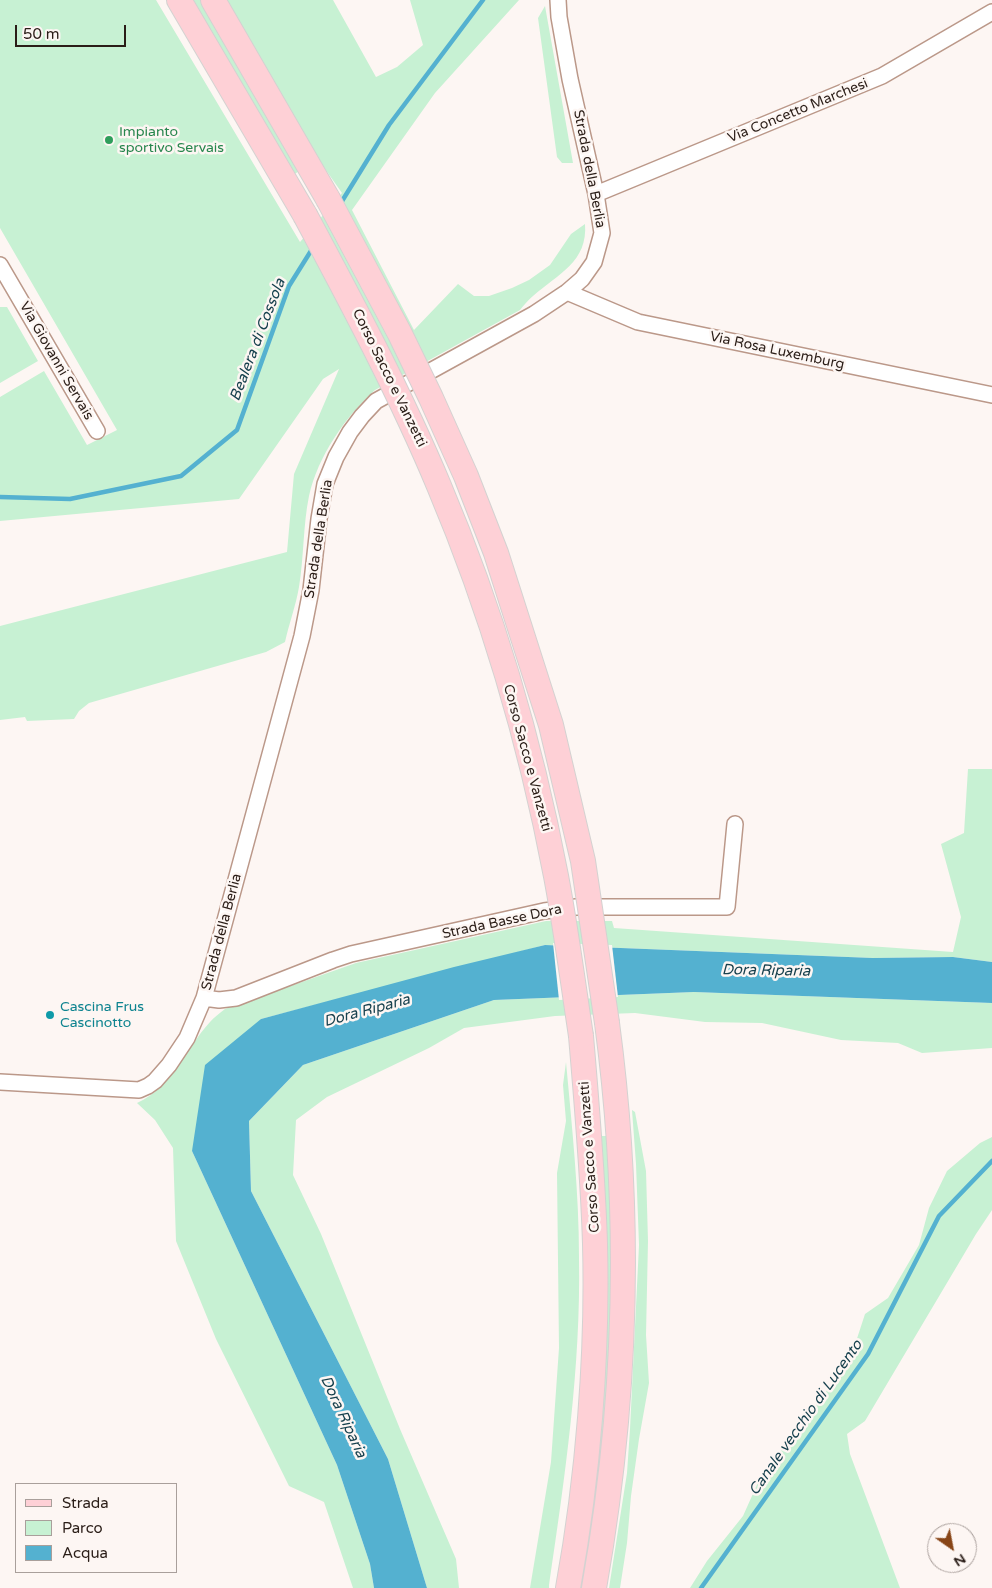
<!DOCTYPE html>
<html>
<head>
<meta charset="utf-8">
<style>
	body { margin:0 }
	#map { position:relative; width:992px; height:1588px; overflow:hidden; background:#fdf6f3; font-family:"Varela Round",sans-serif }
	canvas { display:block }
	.legend { position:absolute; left:15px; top:1483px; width:162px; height:90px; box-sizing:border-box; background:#fdf6f3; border:1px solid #a99f9b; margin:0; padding:6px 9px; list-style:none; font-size:15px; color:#2a1d17 }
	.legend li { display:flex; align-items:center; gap:10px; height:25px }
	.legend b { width:25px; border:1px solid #a99f9b }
	.north { position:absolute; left:927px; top:1523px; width:50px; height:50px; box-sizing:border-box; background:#fdf6f3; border:1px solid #a99f9b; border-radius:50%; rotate:147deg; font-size:14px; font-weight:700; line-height:20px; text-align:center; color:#2a1d17 }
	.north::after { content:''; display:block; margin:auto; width:18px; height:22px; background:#884517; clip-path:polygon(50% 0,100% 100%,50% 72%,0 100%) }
	.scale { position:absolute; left:15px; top:25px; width:111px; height:22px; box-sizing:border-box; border:2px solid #2a1d17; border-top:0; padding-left:6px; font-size:15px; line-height:18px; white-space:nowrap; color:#2a1d17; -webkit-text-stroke:4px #fdf6f3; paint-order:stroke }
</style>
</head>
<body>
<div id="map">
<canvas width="992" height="1588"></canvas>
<ul class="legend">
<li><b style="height:6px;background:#fed0d6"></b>Strada</li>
<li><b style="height:14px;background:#c7f1d3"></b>Parco</li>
<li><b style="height:14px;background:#54b1d0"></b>Acqua</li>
</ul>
<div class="north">N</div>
<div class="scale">50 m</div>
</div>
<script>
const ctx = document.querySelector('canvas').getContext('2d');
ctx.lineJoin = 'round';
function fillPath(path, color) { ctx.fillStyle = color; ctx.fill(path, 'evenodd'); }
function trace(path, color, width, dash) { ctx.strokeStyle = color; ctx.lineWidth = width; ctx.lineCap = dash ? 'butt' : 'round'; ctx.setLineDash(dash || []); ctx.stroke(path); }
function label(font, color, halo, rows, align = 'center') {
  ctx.font = font + ' "Varela Round",sans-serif'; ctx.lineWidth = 5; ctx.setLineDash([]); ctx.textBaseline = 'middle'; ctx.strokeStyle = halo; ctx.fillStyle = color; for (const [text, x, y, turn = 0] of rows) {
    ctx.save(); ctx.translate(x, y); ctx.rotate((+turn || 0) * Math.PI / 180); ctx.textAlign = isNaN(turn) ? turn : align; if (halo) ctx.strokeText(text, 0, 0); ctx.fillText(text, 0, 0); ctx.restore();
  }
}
fillPath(new Path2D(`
	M0,0h156l144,242 42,-49 -19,-27 -98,-166h108l43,77 21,-10 26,-22 -13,-45h109l-84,93 -83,117 62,120 44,-46 16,12h15l23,-8 17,-8 21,-15 21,-31 14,-10c3,38 -27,50 -52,72 -5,4 -9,9 -13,14l-145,80c-30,27 -57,66 -66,106 -6,29 -5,61 -10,91 -3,18 -10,37 -14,55l-19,10 -177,51 -10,8 -5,8 -47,2 -2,-4 -25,3v-94l287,-74 7,-78 45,-105 -16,10 -84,120 -239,22v-124l44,-26 43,74 30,-15 -117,-202z
	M188,0h13l98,171 -7,5z
	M545,6l28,157h-11l-5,-6 -19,-139z
	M0,307h7l31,54 -38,22z
	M968,769h24v193l-39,-5 -80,1 -328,-13 -284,74 -69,132 145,314 33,99 4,24h-21l-29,-86 -35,-16 -73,-147 -40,-98 -3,-93 -18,-28 -18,-17c36,-16 48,-54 73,-81 4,-5 10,-9 15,-13l131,-46 190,-42h66l2,7 339,24 8,-35 -20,-73 23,-11z
	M694,992l298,11v45l-70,5 -24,-10 -57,-3 -79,-17 -57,-1 -70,-9 -80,3 -91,12 -35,20 -102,49 -31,23 -3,55 28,59 79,195 56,130 3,29h-32l-39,-129 -137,-268 -2,-70 54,-56 191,-65z
	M566,1062c6,65 13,131 13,196 2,109 -14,219 -30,327v3h-19l21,-126 8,-114 -2,-175 9,-52 -3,-36z
	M632,1110l3,2 11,59 2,70 -2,94 3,48 -10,56 -8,57 -4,47 -7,45h-11l18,-115 3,-44 9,-184 -3,-81z
	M598,1136h9c4,83 6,166 1,249 -4,68 -15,136 -25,203h-8z
	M992,1137v73l-16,24 -111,187 -18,13 3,20 50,134h-210l17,-27 36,-45 17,-38 90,-118 15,-46 23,-16 31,-53 10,-37 18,-37 33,-28z`), '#c7f1d3');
fillPath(new Path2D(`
	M545,945l328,13 80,-1 39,5v41l-298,-11 -200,8 -191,65 -54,56 2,70 137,268 39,129h-53l-4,-24 -33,-99 -145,-314 13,-86 56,-46 193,-52z`), '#54b1d0');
fillPath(new Path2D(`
	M553,943l59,2 6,52 -59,3z`), '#fdf6f3');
trace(new Path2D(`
	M339,206l50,-81 94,-125
	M0,497l70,2 111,-23 56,-46 52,-144 25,-40
	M701,1588l167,-234 71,-138 53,-55`), '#54b1d0', 4.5);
const minor = new Path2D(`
	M596,194l286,-118 110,-64
	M0,265l97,166
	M567,292l71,30 354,73
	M204,998l15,2 17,-2 97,-38 18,-6 193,-43 32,-4h151l8,-83
	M0,1082l139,8 9,-4 7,-5 14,-16 18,-27 17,-40 98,-362 9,-46 8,-71 6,-35 11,-27 14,-25 12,-16 14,-15 158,-87 33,-22 15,-13 12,-17 8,-29 -6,-39 -26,-115 -11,-62 -1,-17`);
const primary = new Path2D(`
	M179,0l126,215
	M213,0l115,199
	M568,1588c20,-110 30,-232 27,-344 -2,-69 -8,-138 -14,-208
	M594,1588c33,-186 38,-378 13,-565`);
trace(minor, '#bb9889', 18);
trace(primary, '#d4d2d1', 26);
trace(minor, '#fff', 15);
trace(primary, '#fed0d6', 24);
const primaryBridge = new Path2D(`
	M328,199l72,135 31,64 35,78 30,77 55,172 32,136 24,162
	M305,215c48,90 95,178 134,271 52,123 92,259 117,390 10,53 17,107 25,160`);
trace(primaryBridge, '#d4d2d1', 26, []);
trace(primaryBridge, '#fed0d6', 24);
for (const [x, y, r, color] of [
	[109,140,5,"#2e9e5b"],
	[50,1015,5,"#0f9aa8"]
]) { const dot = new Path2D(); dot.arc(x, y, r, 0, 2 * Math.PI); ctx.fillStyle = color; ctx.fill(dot); trace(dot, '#fdf6f3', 2); }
label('14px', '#2a1d17', '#fdf6f3', [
	["Via Concetto Marchesi",798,111,-22],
	["Strada della Berlia",589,169,79],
	["Via Rosa Luxemburg",777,351,12],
	["Via Giovanni Servais",56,361,60],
	["Corso Sacco e Vanzetti",389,378,64],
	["Strada della Berlia",319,539,-81],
	["Corso Sacco e Vanzetti",527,758,75],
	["Strada Basse Dora",502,922,-12],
	["Strada della Berlia",222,932,-75],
	["Corso Sacco e Vanzetti",590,1157,-94]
]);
label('14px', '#27864d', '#fdf6f3', [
	["Impianto",119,132],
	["sportivo Servais",119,148]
], 'left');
label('14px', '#0d838f', '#fdf6f3', [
	["Cascina Frus",60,1007],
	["Cascinotto",60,1023]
], 'left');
label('italic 15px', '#17414e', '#fdf6f3', [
	["Bealera di Cossola",258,340,-69],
	["Dora Riparia",766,971,1],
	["Dora Riparia",367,1011,-15],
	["Dora Riparia",343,1417,65],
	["Canale vecchio di Lucento",806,1418,-55]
]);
</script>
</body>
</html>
